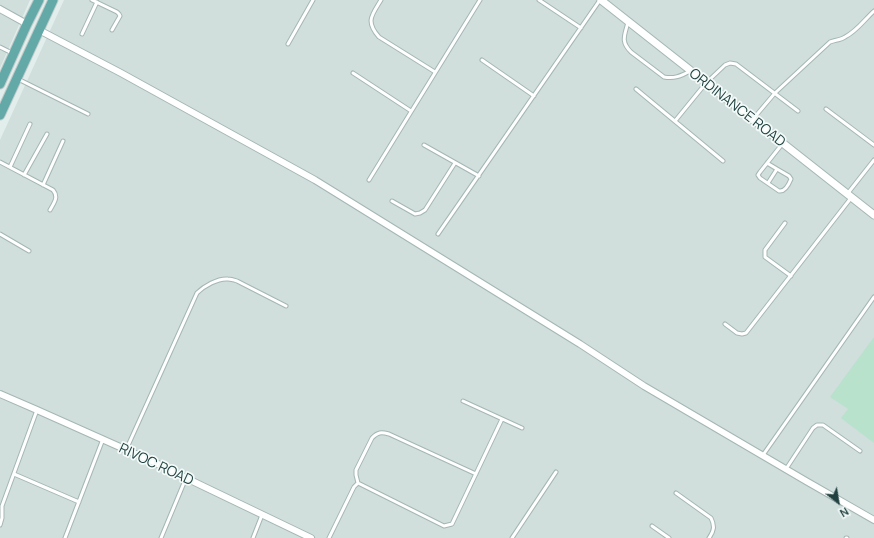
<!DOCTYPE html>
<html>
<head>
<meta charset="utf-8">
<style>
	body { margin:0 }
	#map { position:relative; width:874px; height:538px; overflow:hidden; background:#e2eeeb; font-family:Manrope,sans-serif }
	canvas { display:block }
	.north { position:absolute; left:818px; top:482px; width:40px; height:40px; -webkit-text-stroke:3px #f3faf8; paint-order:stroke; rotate:149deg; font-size:11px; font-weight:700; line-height:16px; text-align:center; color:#204140 }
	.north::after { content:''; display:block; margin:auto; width:14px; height:18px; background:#204140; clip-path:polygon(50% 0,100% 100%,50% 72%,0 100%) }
</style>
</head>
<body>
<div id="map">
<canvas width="874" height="538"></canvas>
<div class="north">N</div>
</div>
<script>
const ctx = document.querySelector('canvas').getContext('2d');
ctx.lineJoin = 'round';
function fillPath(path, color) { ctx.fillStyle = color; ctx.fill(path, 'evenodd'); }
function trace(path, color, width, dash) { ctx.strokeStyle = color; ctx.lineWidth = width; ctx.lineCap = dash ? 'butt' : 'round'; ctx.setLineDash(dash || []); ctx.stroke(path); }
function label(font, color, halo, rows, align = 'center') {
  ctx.font = font + ' Manrope,sans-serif'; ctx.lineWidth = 3.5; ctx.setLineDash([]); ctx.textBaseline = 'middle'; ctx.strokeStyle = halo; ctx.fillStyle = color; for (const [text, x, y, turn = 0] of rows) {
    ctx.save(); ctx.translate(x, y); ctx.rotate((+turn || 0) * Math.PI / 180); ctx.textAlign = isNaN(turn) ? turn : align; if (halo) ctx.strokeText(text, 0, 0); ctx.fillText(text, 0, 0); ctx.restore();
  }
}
fillPath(new Path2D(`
	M0,0h30l-30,68z
	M64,0h810v538h-874v-398z`), '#d0dedc');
fillPath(new Path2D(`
	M874,337v106l-33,-25 7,-9 -18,-12z`), '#b9e2cd');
const service = new Path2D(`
	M92,0l25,12 2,2 1,2 -8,14
	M381,0c-9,15 -16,21 -2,37l56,35
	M539,0l42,28
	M628,22c-3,13 -8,19 3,30l33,25c10,2 17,-1 26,-6
	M82,34l15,-32
	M288,44l25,-44
	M0,47l12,6
	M482,60l52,36
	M353,73l58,38
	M18,79l70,35
	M636,89l87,72
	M826,109l48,36
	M753,119l22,-26 55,-51c5,-2 11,-2 15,-5 12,-6 20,-18 29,-26
	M675,121l31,-38 19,-18 5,-2 6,1 62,47
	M424,145l55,31
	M0,162l53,28c6,7 1,13 -3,20
	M767,163l10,6 -9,14
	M10,167l20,-43
	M777,169l12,7 2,3c-2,5 -6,13 -12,12l-19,-13 -2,-3 2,-3 23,-29
	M24,175l23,-41
	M369,180l111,-180
	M43,185l20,-44
	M848,193l26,-33
	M392,201l23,13 5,-1 5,-3 30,-47
	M785,223l-20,27v7l26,19
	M0,234l29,17
	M438,234l162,-234
	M725,324l12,9 5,1 4,-1 105,-135
	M463,401l59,27
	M126,450l71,-157c7,-7 21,-15 31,-14 3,0 6,1 9,2l49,25
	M763,455l111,-158
	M786,469l27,-41 4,-3h6l37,26
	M14,474l65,28
	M358,483l-2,-8v-5l16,-32c6,-6 9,-6 17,-4l87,40
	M676,493l35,25c4,8 3,13 -2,20
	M0,525l2,-7v-12l35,-96
	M652,526l17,12
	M65,538l38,-99
	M161,538l25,-60
	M253,538l9,-23
	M329,538l25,-51 4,-4 86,43 8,-2 50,-105
	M512,538l44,-66
	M846,538h1`);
const minor = new Path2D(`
	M0,9l27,15
	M39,30l82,43 194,107 265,164 64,42 162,95 68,39
	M0,394l37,16 121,54 28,14 125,60`);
const tertiary = new Path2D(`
	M601,0l273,215`);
const primary = new Path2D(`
	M0,84l27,-60 12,-24
	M0,115l53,-115`);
trace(service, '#a4b7b4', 5);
trace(minor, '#a4b7b4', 8);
trace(tertiary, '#a4b7b4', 9);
trace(primary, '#c1caca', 11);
trace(service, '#fff', 3);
trace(minor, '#fff', 6);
trace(tertiary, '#fff', 7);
trace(primary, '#62a9a7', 9);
label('14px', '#204140', '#f3faf8', [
	["ORDINANCE ROAD",737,108,38],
	["RIVOC ROAD",156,465,25]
]);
</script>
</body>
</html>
